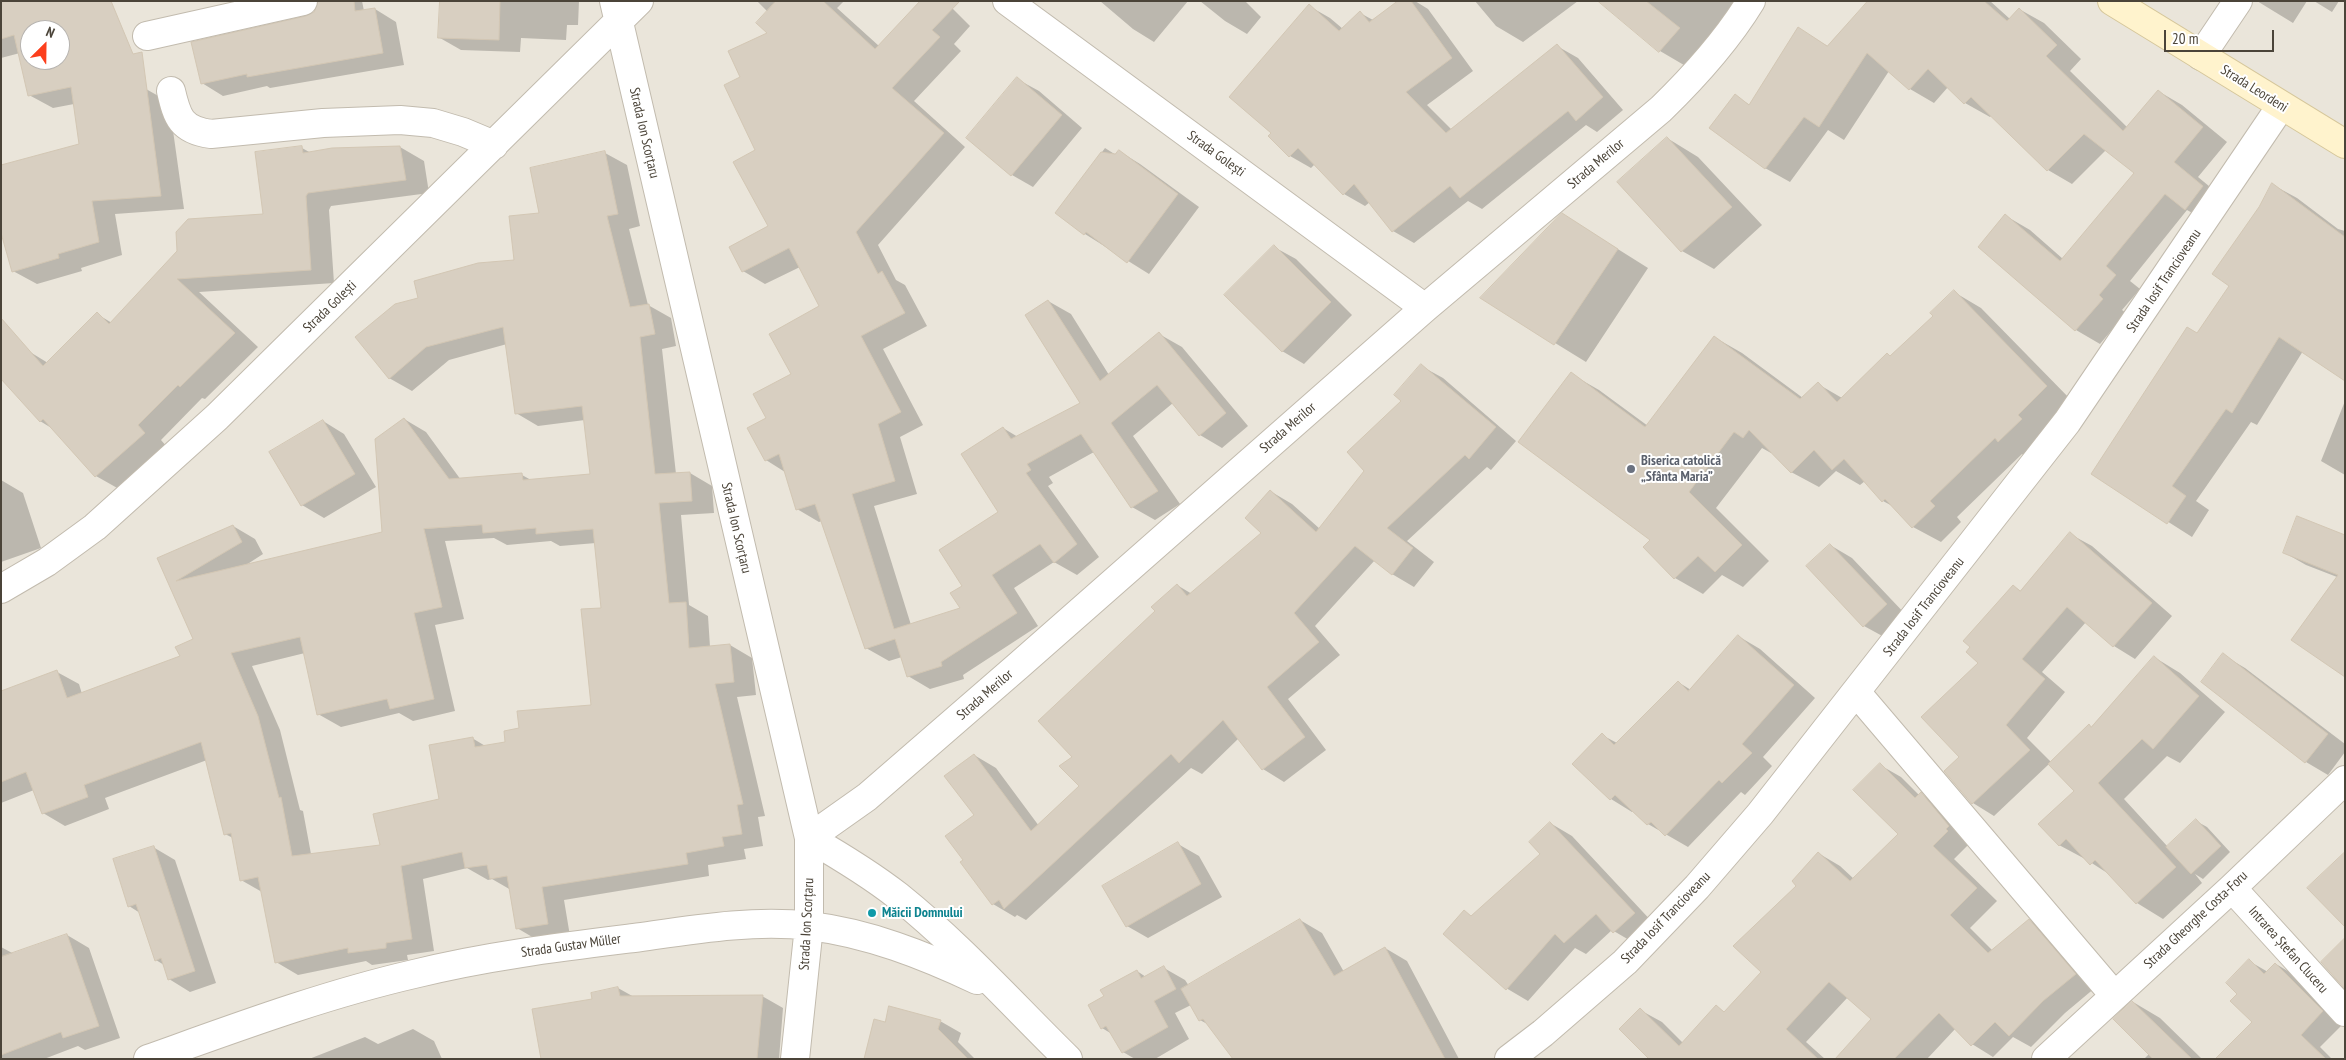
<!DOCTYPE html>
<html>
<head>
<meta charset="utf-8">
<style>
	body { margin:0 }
	#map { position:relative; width:2346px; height:1060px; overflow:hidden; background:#f6f3ec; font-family:"PT Sans Narrow",sans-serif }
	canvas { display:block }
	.frame { position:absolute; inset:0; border:2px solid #4b4439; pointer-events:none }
	.north { position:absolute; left:20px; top:20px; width:50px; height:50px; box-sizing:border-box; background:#fff; border:1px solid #b7b4b0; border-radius:50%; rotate:23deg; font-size:14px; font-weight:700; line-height:20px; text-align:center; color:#4b4439 }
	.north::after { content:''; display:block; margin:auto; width:18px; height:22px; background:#fc3f1d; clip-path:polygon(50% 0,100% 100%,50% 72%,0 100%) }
	.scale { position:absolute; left:2164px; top:30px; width:110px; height:22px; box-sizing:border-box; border:2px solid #4b4439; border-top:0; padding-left:6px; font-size:15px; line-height:18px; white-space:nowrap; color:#4b4439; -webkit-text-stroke:4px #fff; paint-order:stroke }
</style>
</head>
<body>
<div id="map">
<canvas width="2346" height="1060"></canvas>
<div class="frame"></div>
<div class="north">N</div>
<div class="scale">20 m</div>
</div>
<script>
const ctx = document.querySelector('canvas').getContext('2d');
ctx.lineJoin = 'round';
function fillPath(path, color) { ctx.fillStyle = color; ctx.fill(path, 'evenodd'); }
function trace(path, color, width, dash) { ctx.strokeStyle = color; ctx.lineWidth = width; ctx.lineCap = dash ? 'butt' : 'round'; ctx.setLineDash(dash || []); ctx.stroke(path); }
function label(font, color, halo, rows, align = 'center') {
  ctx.font = font + ' "PT Sans Narrow",sans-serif'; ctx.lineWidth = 4; ctx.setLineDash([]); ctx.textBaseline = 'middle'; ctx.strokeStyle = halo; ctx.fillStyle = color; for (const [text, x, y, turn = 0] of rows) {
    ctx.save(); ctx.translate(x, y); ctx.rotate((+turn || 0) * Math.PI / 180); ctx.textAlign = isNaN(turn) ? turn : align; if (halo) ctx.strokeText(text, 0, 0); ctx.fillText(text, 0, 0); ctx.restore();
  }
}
fillPath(new Path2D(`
	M1,1h2344v1058h-2344zM30,30h30v30h-30z`), '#eae5da');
fillPath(new Path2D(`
	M1,1h80l65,88 23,13 15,107 -69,5 7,41 -41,13 1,3 -45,13 -24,-13 67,-126 -6,-41 -21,4 -24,-13 -9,-42 -19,5zM30,30h30v30h-30z
	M319,1h43l2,10 11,-2 21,13 8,43 -134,23 -3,-2 -44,10 -21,-13 113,-70z
	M441,1h138l-1,24h-11l-1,15 -45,-2 -1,14 -59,-2 -21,-12z
	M757,1h87l-7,7 42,38 72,-39 19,19 -16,18 7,7 -47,50 51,46 -87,98 18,35 9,5 22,41 -44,23 40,76 -23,12 17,57 -43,12 37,119 51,-16 2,-23 36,-74 3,-84 15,9 64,-33 -34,-103 23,13 38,61 50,-41 23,13 66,79 -26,22 -22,-13 -27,-32 -40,33 47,68 -25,16 -23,-13 -38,-55 -45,25 4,6 -5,3 51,71 -22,18 -23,-13 -40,26 24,38 -75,49 1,4 -34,10 -22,-13 -6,-19 -13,4 -23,-13 -44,-127 -3,1 -22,-13 -12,-37 -19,-12 1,-41 26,-44 27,-68 -20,-40 -35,17 -22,-13 27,-44 -28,-149 27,-45 -1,-21z
	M1100,1h88l-34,41 -21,-13z
	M1200,1h45l16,16 -14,17 -22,-13z
	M1400,1h15l13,8 45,62 -46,34 25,25 105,-84 21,12 45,52 -26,22 -11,-7 -104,84 -14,-8 -54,42 -21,-12 -23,-29 -5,4 -21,-12 -29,-30 -4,4 -21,-12 -17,-23 36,-127 21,12 13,11 17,-16 13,7z
	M1475,1h103l-55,41 -27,-16z
	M1613,1h121l-45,67 -29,-17 -54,-45z
	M1869,1h121l20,18 9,-10 25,14 37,36 -11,12 58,57 30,-37 24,14 45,37 -29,35 29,24 -17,22 -23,-13 -57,71 10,8 -18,21 4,3 -26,31 -24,-14 -70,-114 24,14 33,29 72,-86 -29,-23 -34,34 -24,-14 -56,-55 -2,2 -25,-14 -17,-16 -14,16 -24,-14 -21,-18 -45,69 -16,-10 -38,52 -25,-14 -30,-72 15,9 49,-76 30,18z
	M2257,1h50l-14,22z
	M2314,1h25l-7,11z
	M1017,79l22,12 43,37 -49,59 -21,-12z
	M1667,138l31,19 64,68 -48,44 -32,-18 -63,-69z
	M400,147l24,14 5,32 -98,13 -2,4 5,73 -135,9 59,55 -53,52 -3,-1 -41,42 6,7 -48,42 -23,-13 -43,-47 -13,-8 -10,-69 18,11 49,-49 15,9 152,-107 38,-68 9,5z
	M1105,148l11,7 3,-4 21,13 59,43 -50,67 -64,-40 -28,-21z
	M605,153l22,12 13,61 -11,3 19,76 23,13 5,28 -14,3 14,125 14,-1 22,13 2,27 -33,2 8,90 19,11 2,31 20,-2 22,13 4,37 -19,2 28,119 -7,1 5,29 -19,3 2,10 -38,6 1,11 -145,24 6,36 -31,5 -22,-13 -6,-38 -19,-11 -4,1 -21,-12 -44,11 11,72 -27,4 1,5 -36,5 -6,-4 -68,14 -22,-13 -14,-70 -21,-12 -8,-42 -8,-4 -18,-74 -102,38 4,11 -44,17 -22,-13 -9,-23 -33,13v-114l2,3 54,-20 22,12 3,10 100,-37 13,-18 -36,-80 74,-33 22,13 8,15 -17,11 138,-32 20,-114 22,13 35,48 61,-5 9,5 60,-5 -6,-55 -47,6 -22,-13 -9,-69 -58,16 -37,31 -23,-13 31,-79 95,-38 26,-47zM494,538l13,7 44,-4 9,5 36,-3 6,66 -9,97 -73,23 -14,14 -19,4 -15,-9 -32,62 -58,46 -71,8 -8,-43 -3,-1 -20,-80 -28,-64 53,-13 13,61 23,13 58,-14 14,8 42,-10 -20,-86 29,-6 -19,-78z
	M2273,185l24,13 41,31 7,2v148l-42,-28 -46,74 -6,-3 -55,79 13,9 -17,27 -99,-63 104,-139 34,-50 29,-77z
	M1562,214l86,54 -62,94 -104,-64z
	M1274,247l22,12 56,56 -48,49 -22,-13z
	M1954,292l27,16 93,95 -48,54 -4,-3 -65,63 4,5 -20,20 -28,-15 -17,-19 -13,-7 -18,-20 -5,4 -24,-14 -17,16 -28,-15 -19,-20 -1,1 -9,-5 -46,60 53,53 -26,26 -21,-12 -19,19 -28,-16 -23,-38 -81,-166 28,16 49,36 66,-89 28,16 61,45 15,-14 24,14 45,-44 4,3 44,-41z
	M1421,366l22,12 73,63 -25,29 -4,-3 -80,74 27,21 -20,25 -22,-13 -17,-14 -60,66 25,29 -52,44 38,51 -42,32 -21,-13 -24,-31 -37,36 -11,-6 -165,152 -9,-5 -2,2 -22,-13 -31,-41 3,-3 10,-44 -1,-61 22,13 43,58 41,-40 -6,-29 83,-145 20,-27 15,9 71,-61 7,-42 22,13 28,25 46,-58z
	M2345,401v74l-24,-14z
	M323,421l21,13 32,53 -52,31 -22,-13 -31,-53z
	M1,480l22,13 18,55 -40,14z
	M2070,534l22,12 80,70 -37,43 -21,-13 -28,-24 -44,50 23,20 -38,46 24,24 38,-36 3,2 62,-71 26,16 45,39 -45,51 -13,-7 -43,43 44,48 28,-26 11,6 23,25 -27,27 -8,-5 7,9 -39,36 -26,-16 -25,-27 -25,-16 -28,-15 17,-54 -27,-27 -55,52 -21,-13 -28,-32 15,-14 20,-94 33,-77 8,5z
	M2345,536v139l-8,-98 -31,-12 -21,-12z
	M1830,545l22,13 56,59 -22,21 -22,-12z
	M1738,636l22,13 55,49 -52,59 9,9 -27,29 -4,-3 -53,55 -40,-23 -14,-14 -2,2 -21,-13 -37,-35 28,-29 15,8 61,-61 13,8z
	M2223,655l22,13 100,76v8l-17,23 -22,-13 -104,-80z
	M1880,765l21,12 18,18 2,-1 21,12 27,38 -15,15 43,42 -27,27 23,23 36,-31 21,13 46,54 -31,26 -34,34 -18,-10 -20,20 -21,-13 -16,-16 -29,31h-91l37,-40 -25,-22 -42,45 19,17h-174l-11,-49 22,12 21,21 33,-36 9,5 38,-40 34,-86 21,-33 22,13 14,13 46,-45z
	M1550,823l22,13 84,90 -20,18 -24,-14 -26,24 -11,-6 -47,53 -22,-13 -41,-76 7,5 70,-63z
	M1178,844l21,12 23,41 -74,41 -21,-12z
	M153,847l22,13 41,123 -26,9 -21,-13 -5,-14 -8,-5 -16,-47 -11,-7z
	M1300,920l22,13 22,39 41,-24 22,13 52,98h-225l-25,-34 -9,-5 -9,-15 -16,8 14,26 -34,20h-20l-12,-7 -11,-18 -10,-6 4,-31 31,-26 9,6 18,-9 21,12 4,6z
	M67,935l22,13 31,90 -35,12 -7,-4 -34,13h-43v-112l13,7z
	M2249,961l19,11 8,-8 20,12 47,48 -23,23 12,12h-115l36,-37 -14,-28z
	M618,988l16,9 128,-1 21,12 -4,51h-237l52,-59z
	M2133,1002l27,16 42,41h-58l5,-5z
	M940,1021l21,12 -3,9 17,17h-110l21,-35z
	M413,1029l21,12 8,18h-133l56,-22 13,7z`), '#0003');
const building = new Path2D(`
	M1,1h110l22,53 9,-2 19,144 -69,5 7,41 -41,12 1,4 -47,14 -11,-39v-68l78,-21 -8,-57 -43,9 -14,-61 -13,4zM30,30h30v30h-30z
	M318,1h36l1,10 20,-3 8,45 -136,24v-3l-46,10 -10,-42 115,-26 8,-4z
	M440,1h60l-1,39 -61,-2z
	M776,1h47l52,48 45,-48h40l-28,29 8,7 -48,51 52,45 -88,99 22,42 4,-3 23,42 -44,23 40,76 -23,12 17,57 -43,13 42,135 66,-21 -10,-15 12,-7 -23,-36 59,-38 -37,-58 42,-27 8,12 69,-36 -55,-88 23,-15 52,81 59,-49 67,81 -27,23 -42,-51 -46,38 47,68 -27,17 -50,-74 -54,30 4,6 -5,3 51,71 -23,19 -14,-19 -48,31 25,38 -76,49 1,4 -35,11 -12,-38 -30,10 -50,-145 -19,6 -17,-56 -14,7 -18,-33 19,-10 -13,-24 38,-20 -22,-40 50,-28 -30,-58 -47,24 -13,-25 39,-21 -35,-64 22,-12 -31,-65 16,-8 -12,-26 39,-18 -11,-10z
	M1398,1h13l41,57 -46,34 40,41 111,-89 46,53 -27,24 -8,-10 -108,87 -10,-12 -58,46 -38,-48 -11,11 -45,-47 -9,9 -21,-21 3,-3 -42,-36 80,-93 30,27 21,-20 9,11z
	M1598,1h48l34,27 -21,24z
	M1868,1h116l23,20 12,-13 38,37 -11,11 77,75 35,-41 45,37 -29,35 29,24 -18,24 -20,-16 -59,72 10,9 -17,20 4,4 -28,32 -97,-84 27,-33 55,47 74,-88 -50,-39 -37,37 -76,-74 -7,7 -36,-35 -19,21 -42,-37 -48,74 -15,-10 -39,52 -56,-41 26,-34 14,11 49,-78 29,19z
	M1017,77l45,38 -51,61 -45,-38z
	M1667,137l65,70 -51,45 -64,-70z
	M302,146l1,7 29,-5 68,-2 6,34 -98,13 -2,3 5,74 -134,9 58,54 -55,54 -2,-2 -40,40 7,8 -50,44 -52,-58 -3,3 -39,-43v-61l42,48 54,-54 12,12 68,-73 -1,-19 12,-13 75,-5 -8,-62z
	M1119,150l59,44 -51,69 -41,-31 -2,3 -29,-22 46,-61 14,2z
	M605,151l13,63 -11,2 23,91 19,-3 6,30 -15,3 15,137 35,-2 2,29 -33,2 10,100 17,-1 3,46 41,-4 4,38 -19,2 28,120 -6,1 5,29 -20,3 2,9 -38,7 2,11 -146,23 6,37 -32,5 -9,-53 -17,3 -3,-14 -22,3 -3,-16 -61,14 11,73 -26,4v5l-38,5v-5l-73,15 -17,-86 -18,4 -9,-48 -7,2 -23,-93 -117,43 4,12 -46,17 -16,-42 -25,10v-91l56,-21 10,28 113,-42 -5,-9 18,-8 -36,-81 76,-33 9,17 -66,39 206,-49 -7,-93 29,-21 45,61 73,-6 1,7 67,-6 -8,-68 -67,8 -12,-87 -77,20 -37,32 -34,-42 40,-33 23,-6 -4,-17 64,-18 36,-3 -5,-44 30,-3 -9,-45zM482,525l1,8 53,-5v6l57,-5 8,79 -20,1 10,96 -74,6 2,17 -15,3 1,11 -30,5 -2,-10 -44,8 10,54 -66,15 7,31 -88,11 -11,-59 -2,1 -21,-82 -27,-63 69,-16 17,78 70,-16 3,10 44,-10 -20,-86 28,-6 -18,-78z
	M2272,183l73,54v144l-66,-44 -47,76 -6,-4 -54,77 14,10 -19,28 -76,-50 96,-147 10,6 32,-47 -17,-12 47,-67z
	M1562,213l56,36 -64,96 -74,-47z
	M1274,245l57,57 -49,50 -58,-57z
	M1954,290l93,96 -29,29 4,4 -24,23 -3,-4 -65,63 5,5 -23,22 -27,-29 -3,3 -38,-43 -12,11 -18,-20 -23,23 -42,-43 -6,8 -9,-6 -45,60 53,53 -27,27 -17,-16 -24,23 -31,-32 7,-7 -132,-98 53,-70 74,55 69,-91 86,63 18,-17 19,20 50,-49 3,3 43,-40 -3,-3z
	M1421,364l75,63 -27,32 -4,-4 -78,73 26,20 -21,27 -37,-29 -61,67 25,29 -52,45 38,50 -43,33 -39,-50 -44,43 -8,-9 -167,155 -5,-9 -7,5 -32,-43 3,-2 -18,-24 29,-21 -30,-39 30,-22 57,77 48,-45 -20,-20 13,-9 -34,-36 117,-110 -4,-4 26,-23 10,12 74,-63 -16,-15 25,-28 46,42 48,-61 -17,-19 54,-51 -7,-6z
	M323,420l32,54 -54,32 -32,-54z
	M2297,516l48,19v142l-54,-37 47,-65 -55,-22z
	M2070,532l82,71 -39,44 -46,-40 -45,52 23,20 -39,46 24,25 -58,54 -28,-33 15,-14 -38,-40 57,-54 -12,-11 4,-5 -7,-6 50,-56 7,6z
	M1830,544l57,60 -24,23 -57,-61z
	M1738,635l56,50 -52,59 10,9 -30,30 -3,-3 -54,56 -14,-14 -4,3 -32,-30 -5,5 -38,-36 30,-31 12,12 64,-64 10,10z
	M2223,653l105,81 -23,29 -104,-81z
	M2154,656l45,40 -46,53 -11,-10 -44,44 78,84 -40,37 -41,-44 -5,5 -24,-26 -7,7 -21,-22 36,-33 -26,-27 41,-40 2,3z
	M1880,763l35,35 6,-6 28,34 -3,3 2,2 -15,15 44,42 -27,27 38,38 41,-34 47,55 -33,27 -34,35 -14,-14 -24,24 -32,-33 -45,46h-59l36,-40 -42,-37 -43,47 32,30h-169l-30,-30 21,-21 39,38 37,-41 8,7 37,-40 -28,-26 63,-60 -4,-5 26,-29 32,29 48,-47 -45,-44z
	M2196,819l25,27 -30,28 -25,-27z
	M1550,822l85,91 -22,20 -17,-19 -32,29 -9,-9 -49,56 -63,-56 21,-24 7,6 69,-62 -11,-12z
	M1178,842l23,42 -75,43 -24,-41z
	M154,846l41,125 -27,9 -7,-22 -6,3 -19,-57 -8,3 -15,-48z
	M2345,852v75l-38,-39z
	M1300,919l34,57 51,-29 60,112h-212l-30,-40 -4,2 -18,-32z
	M67,934l32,92 -36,12 -2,-6 -60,23v-98z
	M2345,938v51l-24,-27z
	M2249,959l15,15 11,-11 48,48 -22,24 25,24h-111l37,-37 -22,-21 7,-7 -11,-11z
	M1164,966l12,23 -22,12 14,26 -46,26 -16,-27 -5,3 -13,-24 16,-9 -4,-6 37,-20 4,8z
	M618,987l2,9 143,-1 -6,64h-216l-9,-50 60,-10 -1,-6z
	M2132,1001l60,58h-39l-40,-40z
	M889,1006l52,14 -3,9 30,30h-104l10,-40 11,3z`);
fillPath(building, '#d8cfc1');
trace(building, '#d3c7b4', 1);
const minor = new Path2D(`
	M614,1l195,837v88l-14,133
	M1007,1l418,307
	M147,36l156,-35
	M2201,56l37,-55
	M171,91c6,26 10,39 40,43l112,-11 77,-3 33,3 30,9 31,13
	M1,589l46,-27 48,-35 122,-110 422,-416
	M1856,692l258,303
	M2232,888l113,124
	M148,1059c87,-31 175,-64 266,-85 72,-18 147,-27 220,-36 57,-8 119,-19 176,-12 58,7 114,29 167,54
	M1068,1059c-56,-55 -109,-114 -170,-163 -28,-22 -58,-40 -89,-58l58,-41 151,-131 407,-358 236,-199c34,-33 65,-67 90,-108
	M1509,1059l34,-26 82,-71 72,-75 63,-73 307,-392 214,-316
	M2046,1059l186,-171 113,-108`);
const secondary = new Path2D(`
	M2112,1l233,143`);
trace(minor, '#c2bbae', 30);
trace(secondary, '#d6c79b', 30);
trace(minor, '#fff', 28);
trace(secondary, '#fff3cd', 28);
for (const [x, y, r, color] of [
	[1631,469,5,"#6b7280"],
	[872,913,5,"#0f9aa8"]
]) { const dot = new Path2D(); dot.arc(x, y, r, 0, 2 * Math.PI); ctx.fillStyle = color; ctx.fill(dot); trace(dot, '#fff', 2); }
label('14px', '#4b4439', '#fff', [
	["Strada Leordeni",2254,89,32],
	["Strada Ion Scorțaru",644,133,77],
	["Strada Golești",1216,154,36],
	["Strada Merilor",1596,164,-40],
	["Strada Iosif Trancioveanu",2164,281,-56],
	["Strada Golești",330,307,-44],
	["Strada Merilor",1288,428,-41],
	["Strada Ion Scorțaru",736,528,77],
	["Strada Iosif Trancioveanu",1924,607,-52],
	["Strada Merilor",985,695,-41],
	["Strada Iosif Trancioveanu",1666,918,-46],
	["Strada Gheorghe Costa-Foru",2196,920,-43],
	["Strada Ion Scorțaru",807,924,-87],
	["Strada Gustav Műller",571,946,-8],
	["Intrarea Ștefan Cluceru",2288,950,48]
]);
label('bold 14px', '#5b616d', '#fff', [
	["Biserica catolică",1641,461],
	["„Sfânta Maria”",1641,477]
], 'left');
label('bold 14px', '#0d838f', '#fff', [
	["Măicii Domnului",882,913]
], 'left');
</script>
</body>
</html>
